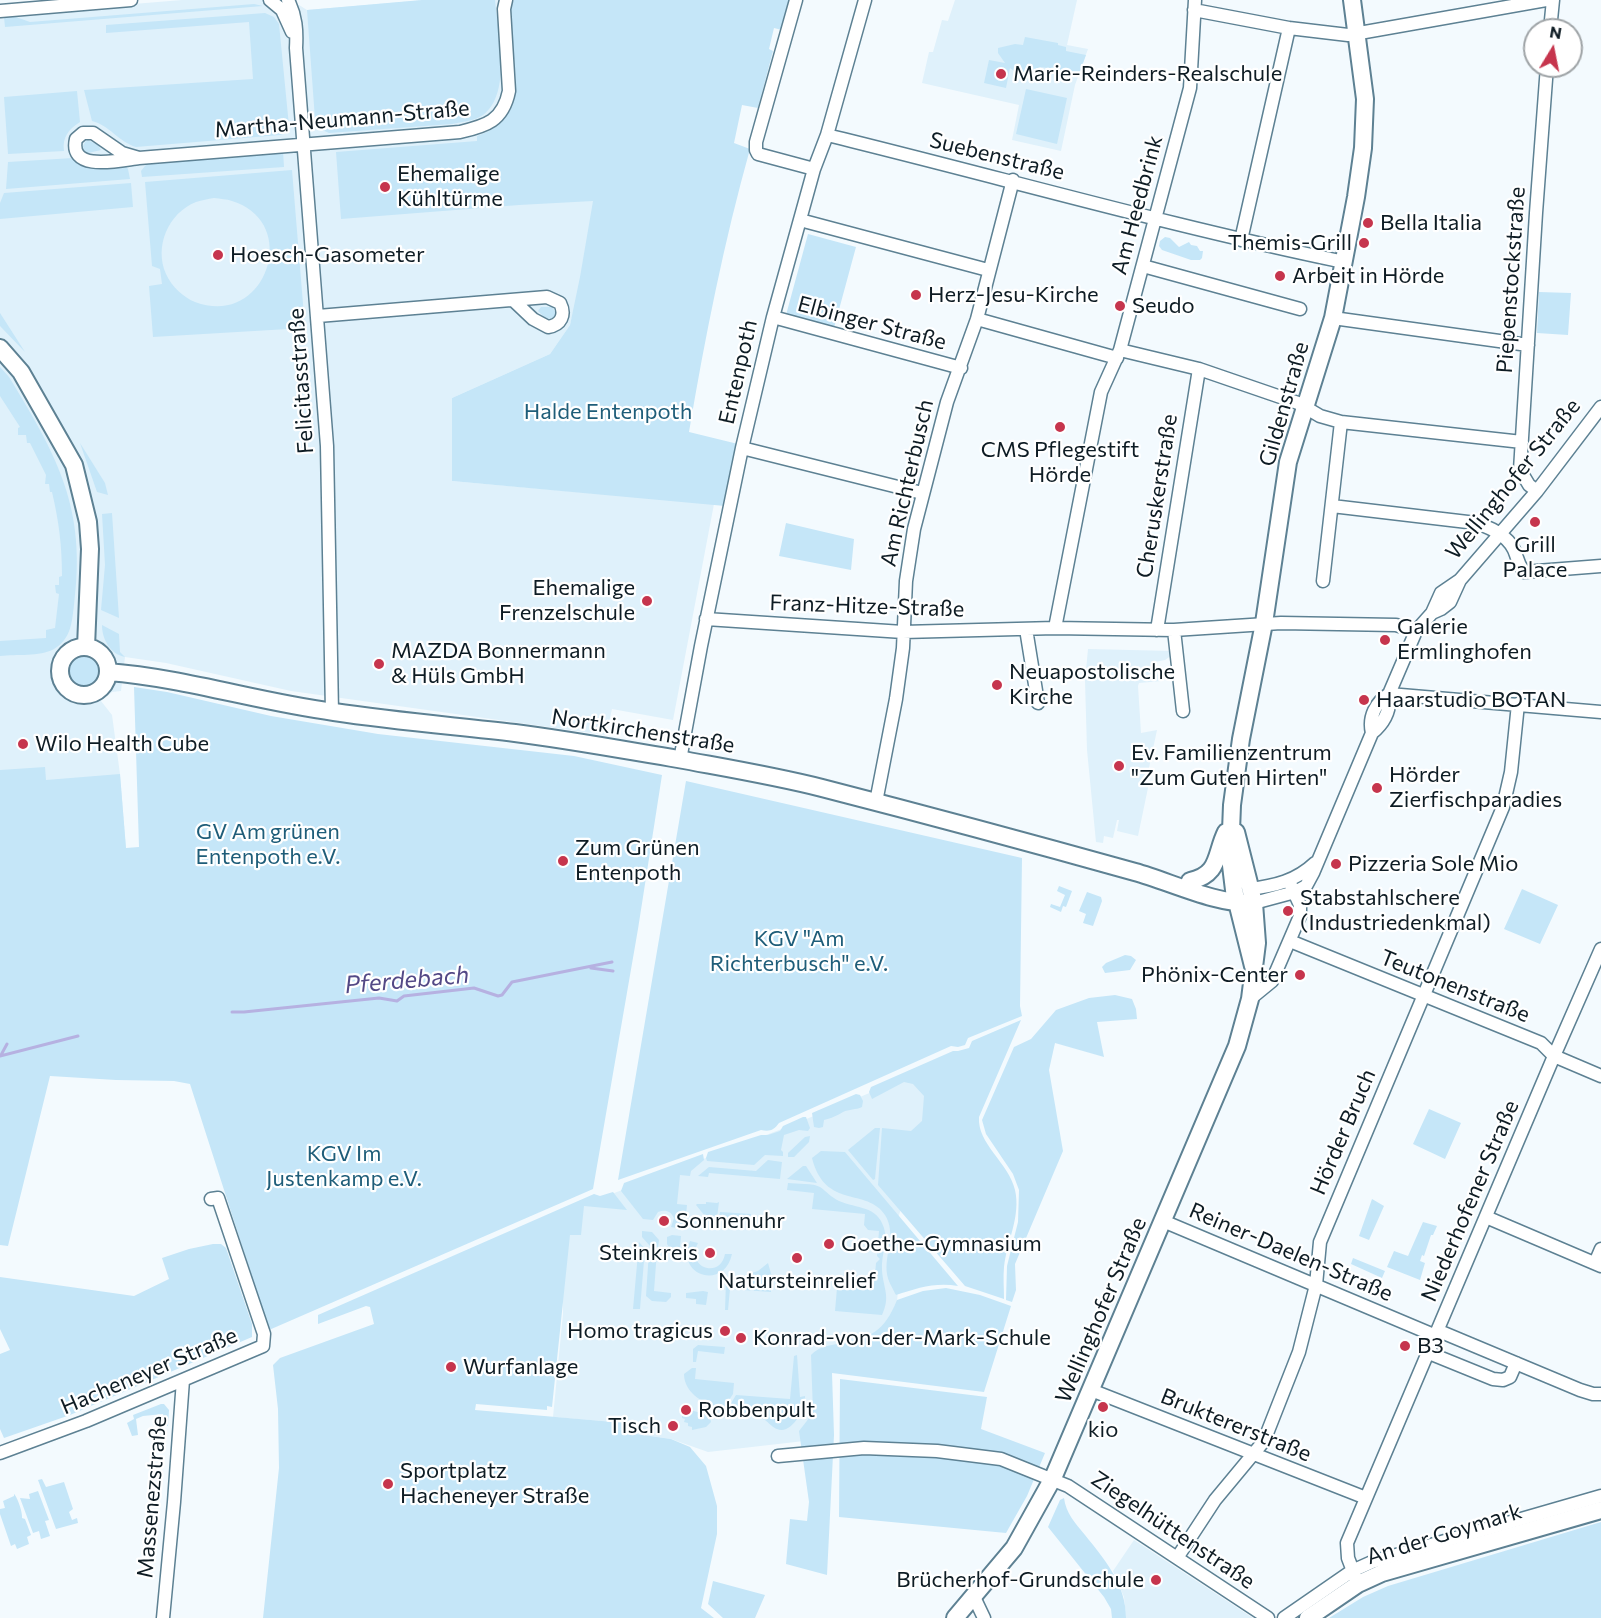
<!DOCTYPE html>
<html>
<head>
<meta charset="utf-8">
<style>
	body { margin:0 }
	#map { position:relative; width:1601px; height:1618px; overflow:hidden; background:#f3fafe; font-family:Commissioner,sans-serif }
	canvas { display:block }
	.north { position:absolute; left:1523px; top:18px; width:60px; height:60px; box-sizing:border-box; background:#fff; border:2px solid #9fa4a7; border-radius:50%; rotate:10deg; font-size:16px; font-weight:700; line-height:24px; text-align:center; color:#0e1c24 }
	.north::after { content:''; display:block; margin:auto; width:21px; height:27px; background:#c6354d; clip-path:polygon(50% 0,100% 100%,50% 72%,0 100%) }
</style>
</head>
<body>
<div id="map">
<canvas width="1601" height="1618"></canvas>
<div class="north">N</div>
</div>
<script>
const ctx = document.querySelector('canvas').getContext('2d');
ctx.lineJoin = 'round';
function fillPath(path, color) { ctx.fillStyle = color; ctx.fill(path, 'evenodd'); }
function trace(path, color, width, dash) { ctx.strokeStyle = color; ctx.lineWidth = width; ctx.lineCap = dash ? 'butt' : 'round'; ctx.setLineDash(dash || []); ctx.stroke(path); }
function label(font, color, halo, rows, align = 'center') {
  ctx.font = font + ' Commissioner,sans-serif'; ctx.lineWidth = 4.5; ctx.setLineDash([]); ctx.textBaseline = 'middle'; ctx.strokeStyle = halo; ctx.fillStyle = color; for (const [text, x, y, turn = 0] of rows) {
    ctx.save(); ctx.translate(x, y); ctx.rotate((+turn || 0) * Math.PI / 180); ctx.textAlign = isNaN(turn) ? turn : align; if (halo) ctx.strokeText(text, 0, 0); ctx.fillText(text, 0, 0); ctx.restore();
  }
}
fillPath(new Path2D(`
	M182,0h109l16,10 118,-10h137l42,135 -24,150 -10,40 -20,29 -98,44v83l262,23 -41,216 -61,-11 -6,26 -315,-44 -125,-28 -41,-6 -4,34 -9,1 -11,9 11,14 8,59 6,75 -126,11v-845z
	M955,0h122l-10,45 21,4 -13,36 -14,66 -49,-11 7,-35 -97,-22 7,-31h4l9,-32 6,1z
	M1088,649l84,2v4l-7,5 -10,2 1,9 5,10 -22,2 -1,3 3,47 16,-3 -11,52 3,1 -11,53 -21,-5 2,-11h-2l-4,18 -9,-2 -1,7 -7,-1 -9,-92 -2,-69z
	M935,1066l-9,68 -30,90 2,66 -2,23 -19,25 -52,20 -12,82 -105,12 -37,-13 -35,-5 -11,-11 -72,-6 10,-103 -1,-101 225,-86z
	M1134,1540l119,78h-127l-2,-21 -11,-26z`), '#dff1fb');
fillPath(new Path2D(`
	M422,0h73c3,32 17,94 -12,115 -9,6 -21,7 -31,9l-123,9 -9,-4 -5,-10 -8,-109z
	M514,0h277l-9,30 -8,-2 -5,21 4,2 -15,57 -16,-3 -8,38 16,6c-26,93 -45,188 -61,283l49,12 -13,62 -273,-25v-83l98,-44 20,-29 10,-48 13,-76 -74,4 -178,14 -5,-67 141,-11v-5c52,-17 38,-61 34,-104 0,-10 -2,-23 3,-32z
	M254,4l9,2 -258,21 -1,-10 9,-1 17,6z
	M265,13l9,4 5,7 10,102 -2,6 -7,3 -144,12c-17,-5 -27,-22 -44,-26l-8,-31 169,-11 -4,-57 -143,11v-8z
	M1025,37l33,6v2l8,2v4l20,4 -8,22 -16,-2 -4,-7 -3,1 -15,-2 -2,2 2,4 -14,7 -16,-12 -4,20 -22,-5 5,-23 16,3 -7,-10v-5l17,-4 8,1z
	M1026,89l41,9 -10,46 -41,-10z
	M77,91l3,31c-11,7 -18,15 -16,29l-56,3 -4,-57z
	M88,140l10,5 3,5 -13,3 -4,-2 -1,-5 2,-4z
	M283,151l1,16 -142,10 -1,-6 8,-10z
	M73,158l8,7 6,1 38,-1 3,4 2,10 -124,10 2,-27z
	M292,170l13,158 -152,9 -4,-51 13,-2 -2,-15 -8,-3 -7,-84zM214,198c6,1 13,1 18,3 70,21 34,128 -37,101 -12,-5 -23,-15 -29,-28 -12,-27 2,-61 30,-72 6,-2 12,-3 18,-4z
	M131,183l2,24 -133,12v-16l4,-10z
	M808,234l48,13 -22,81 -48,-13z
	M1165,237l5,1 9,9 10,-5 2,3 6,1 3,5h3l-1,7 -2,2h-9l-29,-10 -3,-4 1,-5z
	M1539,292l32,1 -3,42 -31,-2z
	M541,307h11l4,6 -2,5 -8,1 -8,-8z
	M0,313l25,39 -25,-26z
	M0,367l9,10c48,79 78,131 65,228 -2,17 -3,34 -20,44 -15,8 -37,5 -54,7v-15l46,-3v-8l9,-2 4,-34 -3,-1 -1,-8h4v-8l3,-1c0,-30 -3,-54 -10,-84h-2l-1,-8h-4l1,-9 -16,-32h-3l-1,-8h-8v-7l2,-1 -20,-31z
	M80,443l25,40 3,12 -11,-3z
	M112,513l7,105 -18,-8 4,-45 -3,-51z
	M786,523l68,16 -3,31 -72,-14z
	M102,625l17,9 1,18 5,5c-15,-3 -23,-18 -23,-32z
	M68 670a16 16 0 1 1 32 0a16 16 0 1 1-32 0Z
	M134,687l33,5 104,24 107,18 196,22 88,19 -24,154 -45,260 -324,141 -79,-246 -16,-3 -58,-1 -66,-4 -42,170 -8,-1v-475l45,-3 1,13 74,-6 6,74 13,-1z
	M686,781l336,77 -2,148 2,10 -54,22 -3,7 -7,2 -7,-1 -172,77c-5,7 -9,9 -18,7l-143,50z
	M1059,886l13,5 -6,16 -3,-1 -2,6 -11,-5 1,-3 9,3 5,-12 -8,-4z
	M1522,889l36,16 -18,39 -36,-15z
	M1087,892l14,5 1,4 -9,25 -10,-3 3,-9 -7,-3z
	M1125,955l6,1 5,4 -6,10 -25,3 -3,-6 4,-4z
	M1115,995l17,4 4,10 1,10 -40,3 7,35 -49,-14 -6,27 14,81 -48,113 1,26 -4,12 -6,-2 1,-34 11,-44 1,-32 -6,-16 -27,-40 -4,-14 32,-73 17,-8 25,-29 33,-12z
	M1021,1020l-42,97c-2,27 30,46 36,73 6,26 -8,51 -11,77 -1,10 0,21 0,32l-39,-13 -87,-101 4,-57 29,3 11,-10 2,-25 -11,-12 -9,-2 -32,17 -3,-7 2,-5 82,-36h5l11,-3 3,-7z
	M856,1094l4,1 3,6 -1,6c-6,3 -13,2 -19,5 -7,4 -11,6 -19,8l-1,7 -4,1 -5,-1 -2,-14z
	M1429,1109l32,14 -16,36 -32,-15z
	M803,1117h3l4,11 -2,3 -9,-1 -15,5 -3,15 2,2v4l-18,-1 -11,10 -47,-4 -1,-3 2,-6 53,-17h7l12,-4 3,-5z
	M875,1128h5l-5,51 -2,1 -25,-30z
	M810,1136l-1,6 -15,15h-6v-4l17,-16z
	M821,1151l24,1 113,134c-22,-4 -41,2 -62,9 -3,-6 -8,-14 -9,-21 -3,-20 10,-40 -2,-59 -18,-28 -60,-5 -73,-57z
	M703,1154l1,6 -13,11 -1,5 -10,-1 -3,29 10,1 -2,21 -3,3 -11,-2 3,-9c-3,-7 -9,-9 -16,-6l-5,8 -10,-1 -22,-28 3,-8z
	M768,1160l14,2 -2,17 -71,-6 -1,4 -10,-1 11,-9 47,4z
	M803,1166h3l11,17 -30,-4z
	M788,1183c9,1 25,0 32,4 7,5 11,10 19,14 18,8 38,4 45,27 4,13 -3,28 -2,42 1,18 9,26 0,45l-47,-4 2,-23 7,-5 30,2 2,-22 4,-4 -3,-3 2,-25 -11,-1 -4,-5 1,-11 -53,-5 2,-16 -27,-3z
	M613,1192l14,18 -43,-4 -3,29h-11l-18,172 -5,-1v4l-71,-6 -1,6 150,13 11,11 35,5 19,8 16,19 11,40v28l-16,74 13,10h-451l16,-150 -1,-59 -5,-44 7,-7 94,-34 -4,-17 -4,-1 -48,18v-9l276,-121 6,2z
	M1372,1199l12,7 -15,34 -10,-4z
	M706,1202l11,1 2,-1 -2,16 -12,-2 -9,-11 1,-1h9z
	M720,1212l31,2 -2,7 -30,-3z
	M1423,1222l14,4 -4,9h-2l-7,21 -2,-1 -2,6 5,2 -5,17 -33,-13 7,-16 14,5z
	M642,1231l10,1 7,8 -1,7 -8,-1 -8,-9z
	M672,1235l9,1 -1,12 -11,-1 -2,-3v-7z
	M690,1241l8,2c-13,24 22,37 27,11h7c-8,37 -57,22 -42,-13z
	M639,1242l6,7 -5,60h-7z
	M213,1244h8l5,4 26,76v13l-182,78 -66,23 -4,-9v-75l10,-4 -10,-21v-52l134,19 35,-17 -7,-21 27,-9z
	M649,1251h8l-3,40 17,2v4l-5,5 -14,-1 -6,-5z
	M1353,1258l32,13 -3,7 -31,-14z
	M768,1263l4,14 -1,15 -41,-3 -2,21h-3l1,-29 32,-10z
	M946,1288l34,7 31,11 -27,86 -152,-19 2,62 -7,140 -41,-11 4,-45 17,2 2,-19 -10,-71 14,-18 -2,-58c8,-8 15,-9 26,-11 34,-6 47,-12 60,-44l26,-9z
	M703,1291l5,1 -2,13 -10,-1v-5l-10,-1v-5z
	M698,1345l27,2 -1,7 -26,-3 -2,11h-3v-13z
	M797,1355l3,42 5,-1c1,12 -14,40 -28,33 -4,-1 -8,-6 -12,-9 -12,-6 -24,-8 -38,-10l9,-15 54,4 4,-43z
	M692,1368h4l-1,11 39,4 -1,11 -10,15c-17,-4 -39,-15 -39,-35z
	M840,1379l147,18 -6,32 64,24 -18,43 -21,37 -167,-16z
	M161,1404h3l5,6 -1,16h-3l-2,-12 -20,2 -7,3 2,16 -6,1 -5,-13 7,-4 -1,-4z
	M690,1410l15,4 5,4 1,4 -5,5 -14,3v-3l-4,-1v-3l-4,-1 1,-3 -3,-1v-6l4,1z
	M42,1479l4,8 18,-5 9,27 -4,3 3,8 5,-2 1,5 -22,6 -18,-49z
	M38,1491l11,29 -4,1 5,15 -9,3 -2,-8 -6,2 -13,-35 10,1 -1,-5z
	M14,1494c3,2 9,19 8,24l3,1 6,16 -4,2 2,7 -12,5 -2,-5 -4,2 -11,-32v-5l5,-1 -2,-7 11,-5z
	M1064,1498c2,15 11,25 21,37 20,25 41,49 41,83h-14l-1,-9 -7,-12 -56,-70 12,-27z
	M1601,1522v96h-272l34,-21 25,-11z
	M713,1581l52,14 -10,23h-32l-15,-14z`), '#c5e6f8');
trace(new Path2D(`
	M591,968l22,3
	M232,1012h12l135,-14 18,3 7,-5 70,-8 24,8 4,-1 10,-13 100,-20
	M1,1055l6,-11
	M0,1056l78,-20`), '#b6b1e1', 3);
const street = new Path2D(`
	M270,0l12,10 10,22
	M288,0c8,16 9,30 8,48l31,398 5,266
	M796,0l-40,142v8l2,4 56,15
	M1194,10l95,18 59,7 198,-35
	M0,11l131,-11
	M1550,30l3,-30
	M83,133h10l29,20 17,5c-18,2 -71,15 -63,-19z
	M827,135c172,42 343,91 517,127
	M139,158l321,-26c26,-6 43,-11 49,-41l-5,-82 2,-9
	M800,220l188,50
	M1241,240l48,-212
	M1143,266l157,43
	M318,316l229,-19 13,6c6,12 1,22 -12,24l-15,-8 -19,-18
	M773,317l188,51
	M1333,318l195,27
	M977,319l140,39
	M1120,350l79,19 99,34 22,13 21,6 181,20
	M742,448l180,45
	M1537,491l-8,-6 -9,-15 16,-257 11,-147
	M1332,506l144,17c16,5 35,14 40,32 2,7 3,10 8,17l77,-6
	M1323,581l18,-159
	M1432,613l9,-20 19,-13
	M706,619l197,13 152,-4 119,2 107,-7 115,2 20,6
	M1055,628l46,-236 19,-42 70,-262 5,-88
	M1026,629l12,74
	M1157,630l42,-261
	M1174,630l9,81
	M1389,694l212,18
	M1372,733c-4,-16 4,-31 17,-39
	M680,760l21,-114 41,-198 31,-131 41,-148 13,-34 38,-135
	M876,802l20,-103 7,-51 3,-67 8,-52 33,-127 30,-83 36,-139
	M1249,889c26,-3 47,-8 66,-26
	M1254,903l41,-11 11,-6 7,-13 59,-140c12,-10 19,-23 17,-39l27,-63 16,-18 9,-4 9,-7 10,-22 77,-89 64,-84
	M1290,941l251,102 13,13 47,20
	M1250,999l22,-18 28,-65v-11l-11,-24
	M1486,1217l115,49
	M1163,1221l273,115
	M1595,1263l6,-14
	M1439,1331l141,59 13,4h8
	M1429,1353l64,26 10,1 7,-3 6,-14
	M1091,1390l275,108
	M0,1453l86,-32 177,-75 1,-12 -46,-136 -7,1
	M778,1456l86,-8 73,3 64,8 67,27 200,132
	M1177,1558l38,-58 49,-59 35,-89 17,-67 4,-43 183,-435 8,-35 7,-68
	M1358,1584l-10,-26 -1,-15 207,-487 47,-107
	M974,1597l10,21
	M163,1618l11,-116 9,-122
	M1284,1618l68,-47 20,-9 229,-66`);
const secondary = new Path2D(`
	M0,348l21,24 53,93 14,57 2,27 -4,98
	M60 671a24 24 0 1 1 48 0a24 24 0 1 1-48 0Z
	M108,672c77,6 150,30 226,40 60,9 121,14 181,21 55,7 109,17 163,26 48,9 97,17 144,29 105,27 209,55 313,84 36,10 82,33 119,31
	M1190,881c30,-6 25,-27 36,-49
	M1253,966l-19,-76 -4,-33 2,-52 9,-66 23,-116 24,-161 45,-144 23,-121 7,-49 2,-49 -13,-99
	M955,1618l59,-70 39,-70 184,-432 13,-47 7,-56 -3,-40 -18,-71
	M1308,1618l50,-34 24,-11 219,-63`);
trace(street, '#5d8193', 15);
trace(secondary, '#5d8193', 20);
trace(street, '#fff', 12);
trace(secondary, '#fff', 16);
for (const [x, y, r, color] of [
	[1001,74,6,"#c6354d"],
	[385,187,6,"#c6354d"],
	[1368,223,6,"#c6354d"],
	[1364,243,6,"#c6354d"],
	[218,255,6,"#c6354d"],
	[1280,276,6,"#c6354d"],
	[916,295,6,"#c6354d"],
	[1120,306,6,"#c6354d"],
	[1060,427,6,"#c6354d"],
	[1535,522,6,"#c6354d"],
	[647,601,6,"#c6354d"],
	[1385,640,6,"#c6354d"],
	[379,664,6,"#c6354d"],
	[997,685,6,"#c6354d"],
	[1364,700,6,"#c6354d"],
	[23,744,6,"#c6354d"],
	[1119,766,6,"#c6354d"],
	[1377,788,6,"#c6354d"],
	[563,861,6,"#c6354d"],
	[1336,864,6,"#c6354d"],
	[1288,911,6,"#c6354d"],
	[1300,975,6,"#c6354d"],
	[664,1221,6,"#c6354d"],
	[829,1244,6,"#c6354d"],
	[710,1253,6,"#c6354d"],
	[797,1258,6,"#c6354d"],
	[725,1331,6,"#c6354d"],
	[741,1338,6,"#c6354d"],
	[1405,1346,6,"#c6354d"],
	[451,1367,6,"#c6354d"],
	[1103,1407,6,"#c6354d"],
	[686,1410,6,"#c6354d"],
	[673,1426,6,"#c6354d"],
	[388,1484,6,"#c6354d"],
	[1156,1580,6,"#c6354d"]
]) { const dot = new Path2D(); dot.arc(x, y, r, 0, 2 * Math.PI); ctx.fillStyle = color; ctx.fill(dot); trace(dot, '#fff', 2); }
label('22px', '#0e1c24', '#fff', [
	["Marie-Reinders-Realschule",1013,74],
	["Ehemalige",397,174],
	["Kühltürme",397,199],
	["Bella Italia",1380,223],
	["Themis-Grill",1352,243,"right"],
	["Hoesch-Gasometer",230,255],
	["Arbeit in Hörde",1292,276],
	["Herz-Jesu-Kirche",928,295],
	["Seudo",1132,306],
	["CMS Pflegestift",1060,450,"center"],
	["Hörde",1060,475,"center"],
	["Grill",1535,545,"center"],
	["Palace",1535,570,"center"],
	["Ehemalige",635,588,"right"],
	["Frenzelschule",635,613,"right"],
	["Galerie",1397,627],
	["Ermlinghofen",1397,652],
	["MAZDA Bonnermann",391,651],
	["& Hüls GmbH",391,676],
	["Neuapostolische",1009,672],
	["Kirche",1009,697],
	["Haarstudio BOTAN",1376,700],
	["Wilo Health Cube",35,744],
	["Ev. Familienzentrum",1131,753],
	["\"Zum Guten Hirten\"",1131,778],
	["Hörder",1389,775],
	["Zierfischparadies",1389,800],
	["Zum Grünen",575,848],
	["Entenpoth",575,873],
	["Pizzeria Sole Mio",1348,864],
	["Stabstahlschere",1300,898],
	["(Industriedenkmal)",1300,923],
	["Phönix-Center",1288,975,"right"],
	["Sonnenuhr",676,1221],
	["Goethe-Gymnasium",841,1244],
	["Steinkreis",698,1253,"right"],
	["Natursteinrelief",797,1281,"center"],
	["Homo tragicus",713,1331,"right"],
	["Konrad-von-der-Mark-Schule",753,1338],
	["B3",1417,1346],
	["Wurfanlage",463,1367],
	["Robbenpult",698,1410],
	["Tisch",661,1426,"right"],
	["kio",1103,1430,"center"],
	["Sportplatz",400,1471],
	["Hacheneyer Straße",400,1496],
	["Brücherhof-Grundschule",1144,1580,"right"]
], 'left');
label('22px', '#0e1c24', '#fff', [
	["Martha-Neumann-Straße",342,119,-5],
	["Suebenstraße",997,156,14],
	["Am Heedbrink",1137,205,-75],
	["Piepenstockstraße",1511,280,-86],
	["Elbinger Straße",872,323,15],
	["Entenpoth",738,372,-77],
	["Felicitasstraße",301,381,-94],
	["Gildenstraße",1284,404,-74],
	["Wellinghofer Straße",1513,479,-51],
	["Am Richterbusch",907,483,-77],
	["Cheruskerstraße",1157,496,-81],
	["Franz-Hitze-Straße",867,606,2],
	["Nortkirchenstraße",643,731,9],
	["Teutonenstraße",1455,986,22],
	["Hörder Bruch",1343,1132,-67],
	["Niederhofener Straße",1470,1201,-67],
	["Reiner-Daelen-Straße",1291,1252,23],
	["Wellinghofer Straße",1101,1310,-67],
	["Hacheneyer Straße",149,1371,-23],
	["Bruktererstraße",1236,1425,22],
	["Massenezstraße",152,1497,-85],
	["Ziegelhüttenstraße",1173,1530,34],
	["An der Goymark",1444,1534,-17]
]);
label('22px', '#1e5d79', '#fff', [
	["Halde Entenpoth",608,412],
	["GV Am grünen",268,832],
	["Entenpoth e.V.",268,857],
	["KGV \"Am",799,939],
	["Richterbusch\" e.V.",799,964],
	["KGV Im",344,1154],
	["Justenkamp e.V.",344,1179]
]);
label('italic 24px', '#534986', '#fff', [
	["Pferdebach",407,980,-5]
]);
</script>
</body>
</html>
